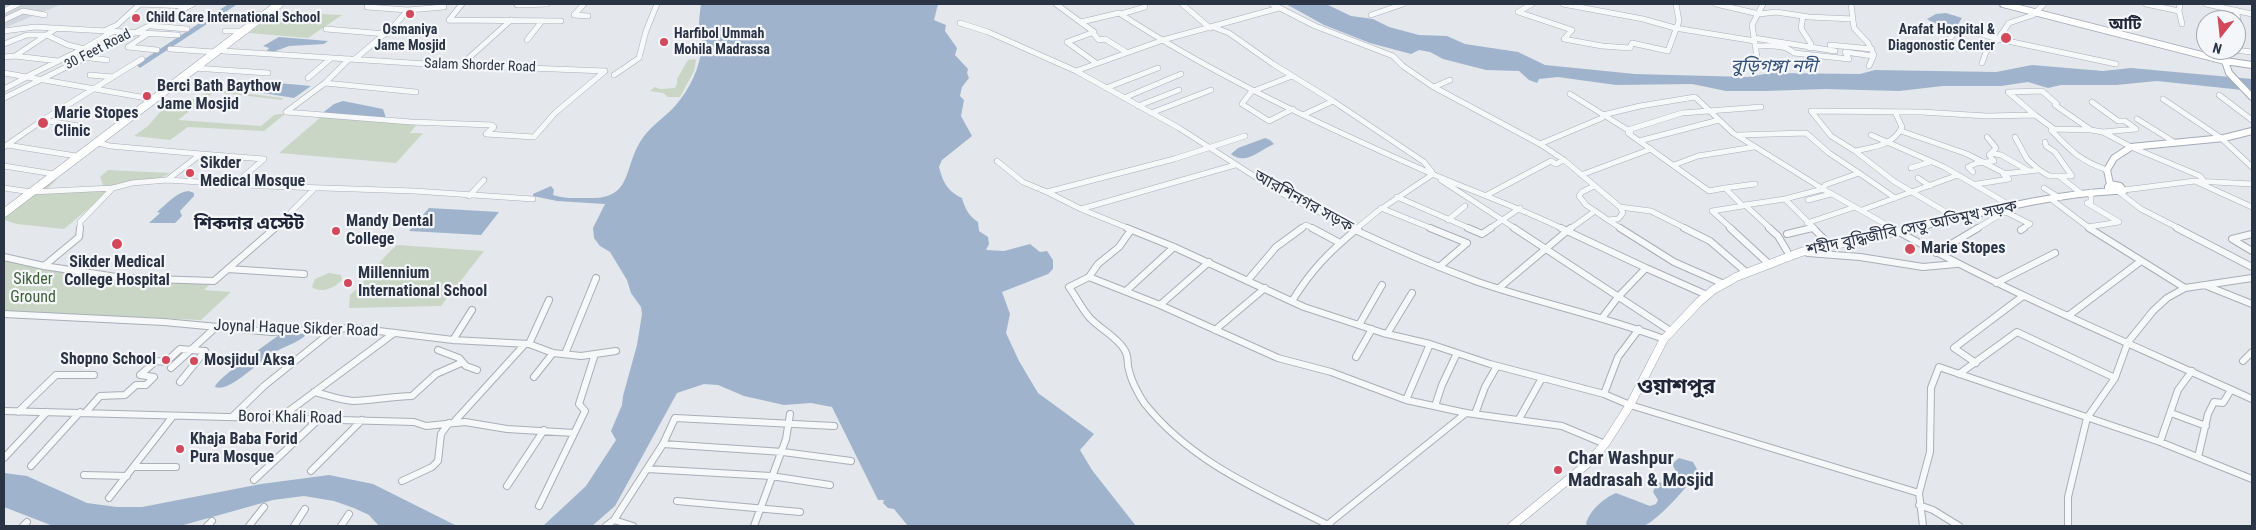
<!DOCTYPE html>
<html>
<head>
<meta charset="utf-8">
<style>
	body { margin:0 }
	#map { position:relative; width:2256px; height:530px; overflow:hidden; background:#e4e7ec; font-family:"Roboto Condensed",sans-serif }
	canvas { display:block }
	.frame { position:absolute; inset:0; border:5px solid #2b3445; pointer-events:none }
	.north { position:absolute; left:2196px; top:10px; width:50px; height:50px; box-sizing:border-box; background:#f4f6f9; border:1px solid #a4a8b1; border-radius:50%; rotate:196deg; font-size:14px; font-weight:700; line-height:20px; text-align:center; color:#2b3445 }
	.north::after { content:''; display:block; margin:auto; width:18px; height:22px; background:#d1495b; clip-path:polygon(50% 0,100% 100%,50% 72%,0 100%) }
</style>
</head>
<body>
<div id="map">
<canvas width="2256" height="530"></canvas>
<div class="frame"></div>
<div class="north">N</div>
</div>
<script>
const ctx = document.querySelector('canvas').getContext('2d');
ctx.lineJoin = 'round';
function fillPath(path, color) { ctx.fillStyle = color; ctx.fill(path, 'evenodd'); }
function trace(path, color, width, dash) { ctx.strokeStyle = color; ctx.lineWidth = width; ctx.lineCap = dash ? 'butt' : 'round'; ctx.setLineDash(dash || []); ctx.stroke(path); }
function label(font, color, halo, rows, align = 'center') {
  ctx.font = font + ' "Roboto Condensed","Noto Sans Bengali",sans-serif'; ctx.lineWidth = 4.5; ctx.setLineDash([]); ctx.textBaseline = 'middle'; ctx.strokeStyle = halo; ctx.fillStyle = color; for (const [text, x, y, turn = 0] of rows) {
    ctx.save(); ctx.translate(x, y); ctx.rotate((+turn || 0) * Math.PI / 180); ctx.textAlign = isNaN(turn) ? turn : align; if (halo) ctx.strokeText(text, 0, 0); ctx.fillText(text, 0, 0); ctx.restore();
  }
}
fillPath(new Path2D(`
	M4,4h58l-58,24z`), '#d2d6de');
fillPath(new Path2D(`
	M277,12l65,3 -34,23 -59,-5z
	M694,59l2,1 -2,11 -14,26h-12l-5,-4 -13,-2 5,-4 5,2 15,-1 2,-4v-5l11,-19z
	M211,89l72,9 -1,2 -68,-8 -36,28 83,6 13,-11 12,-2 -22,18 -76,-4 -18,13 -36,-4 14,-10 12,-14 13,-8 25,-6z
	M321,117l96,7 -7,9h13l-27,30 -117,-10z
	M108,170l62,3c-17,11 -32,7 -49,14 -21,9 -39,28 -57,42l-47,-5 -13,-4 1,-3 52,-41 -1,4 -8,8 1,3 47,-1 7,-5 -3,-8z
	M397,245l87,6 -43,55 -92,2 1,-13c18,-15 29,-35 47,-50z
	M4,259l119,20 87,5 -6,6 27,2 -30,28 -197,-9z
	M329,273l12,2 1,5c-7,8 -21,14 -30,7l3,-8z`), '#c9d6c5');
fillPath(new Path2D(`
	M701,4h237l-4,16 12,5 -1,6 12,17 -2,7 13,14 -1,4 2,5 -7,9 -2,9 4,4 -3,16 11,20 -30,24 -3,7c4,15 8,24 23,31 3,11 7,18 16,24l1,9 9,6 1,7 -3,6 18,1 26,-7 10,8 7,-1 6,9v9l-5,5 -46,18 8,22 -4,19 13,28 19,32 56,41 -14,16 12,20 44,56h-228l-14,-17 -6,-1 -5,-5 1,-3h-6l-46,-93 -21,-4 -27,2 -40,-9 -26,-11 -14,-1 -27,9 -62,113 -23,20h-49l43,-40 30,-46 -5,-9 11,-26 1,-9 14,-51 5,-31 -1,-7 -10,-14 -4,-13 -17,-28 -10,-6 -6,-8 -1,-10 12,-24 -48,-3 -24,-5v-2l18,-8 3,4 -1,5c11,4 23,3 34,3 45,2 36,-27 53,-56 8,-14 24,-24 35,-36 15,-17 25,-38 27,-61 1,-7 -3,-12 -3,-19 0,-7 1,-15 2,-22z
	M1286,4h40l25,12 22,3 16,8 30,8 28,1 18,8 53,8 27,13 90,9 113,3 22,-4 90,1 15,-4 121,2 36,-7 71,6 28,-3 121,11v12l-95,-10 -41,4h-55l-13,3 -20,-6 -27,4h-58l-44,5 -74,-2 -61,2h-38l-34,-7 -76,1 -58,-8 -19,2 -2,4 -8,-3 -10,-9 -33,-1 -43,-11 -13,-7 -11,-2 -8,4 -41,-11 -46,-18z
	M1946,13l16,5 -5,8c-10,3 -21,-1 -30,-7l9,-5z
	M279,37l49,4 -4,3 -35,2 -16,6h-7l3,-4 -6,-2z
	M278,83l33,3 -17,12 -31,-5v-2z
	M343,101l40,8 3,9 -66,-3 14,-11z
	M1265,138l5,2 4,4c-14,6 -29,22 -43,10l7,-6z
	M189,191l5,2v3l-14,15 2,5 -7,7h-26l11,-10 -3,-1c10,-8 19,-20 32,-21z
	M429,208l70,4 -18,23 -72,-4z
	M282,333l25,1c-10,10 -26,13 -37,21 -12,8 -42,38 -55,32 1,-8 56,-46 67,-54z
	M1679,458l14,4 5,9c-7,12 -42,52 -55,55 -13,3 -41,0 -55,0l-2,-2c3,-13 18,-26 30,-31l34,13 6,-2 2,-4 -5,-8 3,-8 19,-7 2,-4 -5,-9z
	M4,473l23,3 60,27 30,4h25l119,-23 68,-9 44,9 84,42h-78l-10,-11 -15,-7 -20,-7 -30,-5 -31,4 -93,26h-127l-49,-19z`), '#9fb4cc');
trace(new Path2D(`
	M140,65l93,-61`), '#9fb4cc', 5);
const minorFar1 = new Path2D(`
	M139,4l49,2
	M584,4l-10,11 14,1
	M1056,4l38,28
	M1182,4l28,24
	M1272,4l43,22 78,30 10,10 29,20 108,58 24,16 56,47 31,4 36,18
	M1532,4l-14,8 54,18 -8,9 38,7 28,2 2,-5 36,8 11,-30 -3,-17
	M1563,4l80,15 32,9 80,13
	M1716,4l43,10 17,-2 33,5 44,2
	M1851,4l3,24 14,15 6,12 -5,11
	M2044,4l-11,11 -24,8 -11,16 118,25
	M2146,4l33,7
	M2180,4l-1,7 3,13
	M2206,4l46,10
	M517,5l30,-1
	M367,7l41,3 36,-3
	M2236,10l5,22
	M4,11l14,-7
	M252,14h13
	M1121,14l24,-7
	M1371,15l32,-11
	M1803,16l-2,12 10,16 -1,4
	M4,20l19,-9 22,4
	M449,20l112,1
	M449,20l13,-16
	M1081,22l38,-9c98,64 204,113 311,160 44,19 90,35 133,56
	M960,23l28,9 88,39 103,57 100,64 75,37
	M152,26l35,3
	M1213,27l16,6 44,31 60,37 -30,14
	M326,29l60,5
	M4,31l31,-4 143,8
	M104,31l13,-6 23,-21
	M225,31h17
	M1092,32l7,8 6,-1 21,13
	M1094,32l-27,10 29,21
	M146,35l-18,12 29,3
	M1951,37l7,-10 40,12 -12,13 -4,11
	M1754,38l81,13
	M527,40l15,-19
	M4,44l23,-9h20l21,10 17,4
	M1830,45l42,4
	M1755,46c12,0 30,-2 39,7l55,6
	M170,49l45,3
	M219,49l4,2 204,13 178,7
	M2234,50l18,2
	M15,56l43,5
	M4,57l11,-1 42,-28
	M83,57l24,3
	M1757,57l-5,-32 11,-21
	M349,59l-24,24 -39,29 125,10 81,3 2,2 -8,7 48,3 21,-24 50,-42
	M355,59l39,-33 14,-16
	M1849,59l-4,-7 28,4
	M2225,61l2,-11
	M461,65l50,-45
	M194,68l74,5
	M1076,71l87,-31 116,-32
	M4,73l148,26
	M90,75l23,2
	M614,75l25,-17 7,-27 11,-27
	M28,76l57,-28 27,-16
	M1292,76l-41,16 -9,12 27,17 24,-12
	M308,78l22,-19
	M325,83l91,9
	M1434,87l16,-7
	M1106,88l52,-20
	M4,89l25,-13
	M1570,94l61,38 -3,1 81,58 16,-3 18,18 -31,5 20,18
	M2219,95l33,25
	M4,98l189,-94
	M1124,98l57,-24
	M2163,99l58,39 31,29
	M1333,101l91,61 8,10
	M2092,102l26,19h7l11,8 -33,3
	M1138,106l41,-16
	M55,113l26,4
	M1151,113l60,-23
	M2035,115l-27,-23 34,-1 15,13 -2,1 36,25 -37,-1
	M2137,119l37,23
	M43,120l35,6
	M1628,130l54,-17 79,-6
	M2091,130l12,2 28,15 69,29 4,5
	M1901,131l66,23 37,19
	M1739,135l67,-2 23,20 30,20
	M1871,135l73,32 69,40 -37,22
	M2015,137l12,22 11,10 11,7h10l23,18
	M1639,141l80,-21
	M95,142l15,4 91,8
	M2045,142l1,4 9,6 17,24h-13
	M1540,144l62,-26 1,-3 37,-9 55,-9 38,36 90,56 71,40
	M7,145l69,11
	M4,147l39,-27 99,-61
	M1855,151c18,-4 38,-5 47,-24l-7,-15
	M1991,153l10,2 28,16
	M997,161l26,21 24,10
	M1235,165l-154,44 -34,-17 127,-33 71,-23
	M1674,165l24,-9 56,-9
	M4,166l50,8
	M1911,168l19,-6
	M1973,172l-5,-5 9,-4 17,-2 -5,-6 7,-7 -9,-11
	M1581,175l70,-26
	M1918,178l12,8
	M167,180l34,-26 63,5 -29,25
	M1441,180l75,49
	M2197,182l55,25
	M1977,184l32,-5 -6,-5 35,-4
	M1594,186l-12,6 -3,4 7,9 9,6
	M4,188l27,4 82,-4 19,-5 35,-3 97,6 150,5 119,8
	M1725,188l30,-4
	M2044,188l16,10
	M2124,190l71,-9 57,3
	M2091,192v10l-4,1 32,19 -31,5 3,2
	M2119,192l22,17 39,20
	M1487,195l64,-34 5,3 8,-4
	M469,196l15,-16
	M1397,197l74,32
	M2051,199l37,28
	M1808,200l23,-6
	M1745,205l26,24
	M1745,205l40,-6
	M1381,208l52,21
	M1081,209l49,20
	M1862,210l96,-35
	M2006,212l24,12 -8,5
	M1956,218l-61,-36 -40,-31 -24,-15 -20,-25 110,1 66,4 48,-1 19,14 -3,1c20,21 28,30 56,40
	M1448,220l17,-14
	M1608,220l14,9
	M1807,223l48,-16
	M80,229v-7l33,-34
	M274,229l40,-40
	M1300,229l6,-4 8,4
	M1356,229l22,-18 55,-37
	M1489,229l31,-21
	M1570,229l25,-18 13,9 10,-1 5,-6 -3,-6
	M1807,229l5,-1
	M1815,229l-30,-30 38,-10 2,-4 34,-12 36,25`);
const minor = new Path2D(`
	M1127,228l47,19 130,60 79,26 47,11 60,20 114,30 26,11 289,88 4,33
	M1312,228l28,15
	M1351,228c42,20 84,38 127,54 61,21 125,34 186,57
	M1430,228l37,15 -28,24
	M1468,228l14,6 9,-6
	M1514,228l155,102
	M1561,228l6,3 4,-3
	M1620,228l54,34 50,22
	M1684,228l26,13 36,31
	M1730,228l38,35
	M1769,228l9,8 9,15
	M1813,228l18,18
	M1892,228c116,65 239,116 360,171
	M2089,228l96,60
	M2177,228l75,39
	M2021,230l3,-2
	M1787,234l25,-6
	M2252,234l-20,5 20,12
	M1808,253l52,4 63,10 33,-3
	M1936,253l42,-25
	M4,257l40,9 79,12 91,3 61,-53
	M44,266l35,-29 1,-9
	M1646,268l61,27
	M228,269l76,5
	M1089,277l9,-13 21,-17 12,-17
	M1248,280l28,-33 26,-19
	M1996,283l59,-30
	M2207,286l45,18
	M1499,288l68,-57 79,37 -28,29 -16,21
	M1126,291l48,-44
	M1292,301c20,-32 37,-49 66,-73
	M1160,305l49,-43
	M4,314l160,8 107,10 83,-4 99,12 76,4 24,9 28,3 35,-5
	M2068,316l73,-55
	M1359,325l23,-40
	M1215,330l50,-42
	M1387,334l25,-41
	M453,340l19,-30
	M529,344l20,-44
	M438,350l21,8 7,8 11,4
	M565,354l31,-76
	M1356,357l16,-28
	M2243,361l9,-9
	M1976,363l-22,-15 69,-52
	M171,368l45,-41
	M1959,374l58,-42 98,46
	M534,377l19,-24
	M314,392c13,3 25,8 39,9 19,0 39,-5 59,-5l24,-22 25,-11
	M1604,394l14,-37 21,-28
	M1406,400l24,-56
	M1435,406l7,-21 15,-32
	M4,411l410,11 12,4 39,-4 42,7 67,4
	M18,412l38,-37h38
	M86,412l14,-16 25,-1 11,-10h10l8,-8 -14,-2 16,-14 10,1 14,-13 25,2 -25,31
	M2171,413l35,13
	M1475,414l10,-27 12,-21
	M232,417l32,-31 72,-58
	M281,417l113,-84
	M1519,419l23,-41
	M454,422l71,-78
	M2160,442l18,-52 14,-19
	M663,444l120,8 68,9
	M2198,457l10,-43 6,-12 9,1 8,-13
	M4,458l43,-46
	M31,466l49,-54
	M134,467h42
	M647,469l124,7 59,9
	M311,471l51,-51
	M84,475l43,1
	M254,480l66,-62
	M402,481l30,-14 6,-6 3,-27 8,-11
	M507,486l37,-56
	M1919,493l11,-41 1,-64 8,-21 221,75 92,37
	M109,498l64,-82
	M677,501l123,11
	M1919,505l14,5 26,16
	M539,506l46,-95 -6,-7 16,-50
	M614,520l19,6
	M1327,525l139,-112
	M23,526l4,-4
	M207,526l5,-5
	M249,526l15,-19
	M294,526l11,-17
	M341,526l8,-12
	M606,526l8,-6 49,-76 12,-26 159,8
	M754,526l32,-87 4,-25
	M1330,526c-66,-34 -137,-62 -185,-122 -6,-8 -14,-24 -16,-34 -3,-8 1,-12 -5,-21 -8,-13 -24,-20 -34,-31 -8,-9 -14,-21 -21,-31l20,-10 71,28 118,53 53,14 75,28 60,13 96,13 43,18
	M2068,526v-29l19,-79 28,-40 13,-36 25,-31 14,-13 18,-10 67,-10`);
const majorFar1 = new Path2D(`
	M2003,4l222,57 27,4
	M2225,61l4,12 23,24
	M2110,184l-3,-14 7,-12 17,-11 93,-9 28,-7
	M2110,184l10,2 4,5h-9l-7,-4z
	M1909,229c67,-14 138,-35 206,-38`);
const major = new Path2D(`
	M1736,277l65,-25 114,-24
	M1512,526l75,-62 18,-20 25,-39 34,-66 35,-37 14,-12 20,-11`);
const highway = new Path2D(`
	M4,213l275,-209`);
trace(minorFar1, '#a9aeb7', 6);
trace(minor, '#a9aeb7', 8);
trace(majorFar1, '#a3abb8', 8);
trace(major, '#a3abb8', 9);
trace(highway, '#8b94a3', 9);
trace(minorFar1, '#f7f8fa', 5);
trace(minor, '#f7f8fa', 6);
trace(majorFar1, '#fff', 6);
trace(major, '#fff', 8);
trace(highway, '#fff', 8);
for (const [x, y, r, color] of [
	[410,14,5,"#d1495b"],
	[136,18,5,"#d1495b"],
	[2006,38,6,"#d1495b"],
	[664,42,5,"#d1495b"],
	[147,96,5,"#d1495b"],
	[43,123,6,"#d1495b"],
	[190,173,5,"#d1495b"],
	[336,231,5,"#d1495b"],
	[117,244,6,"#d1495b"],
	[1910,249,6,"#d1495b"],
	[348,283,5,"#d1495b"],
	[166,360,5,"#d1495b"],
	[194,361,5,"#d1495b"],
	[180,449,5,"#d1495b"],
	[1558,470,5,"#d1495b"]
]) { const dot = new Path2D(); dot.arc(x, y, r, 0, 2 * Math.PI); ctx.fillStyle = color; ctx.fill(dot); trace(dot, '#f4f6f9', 2); }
label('bold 14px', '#2b3445', '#f4f6f9', [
	["Child Care International School",146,18],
	["Osmaniya",410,30,"center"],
	["Jame Mosjid",410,46,"center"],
	["Arafat Hospital &",1995,30,"right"],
	["Diagonostic Center",1995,46,"right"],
	["Harfibol Ummah",674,34],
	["Mohila Madrassa",674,50]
], 'left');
label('14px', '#2b3445', '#f4f6f9', [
	["30 Feet Road",98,50,-27],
	["Salam Shorder Road",480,66,2]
]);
label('bold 16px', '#1d2536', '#f4f6f9', [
	["আটি",2125,25]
]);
label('bold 16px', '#2b3445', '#f4f6f9', [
	["Berci Bath Baythow",157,87],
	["Jame Mosjid",157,105],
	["Marie Stopes",54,114],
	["Clinic",54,132],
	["Sikder",200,164],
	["Medical Mosque",200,182],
	["Mandy Dental",346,222],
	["College",346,240],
	["Marie Stopes",1921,249],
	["Sikder Medical",117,263,"center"],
	["College Hospital",117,281,"center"],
	["Millennium",358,274],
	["International School",358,292],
	["Shopno School",156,360,"right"],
	["Mosjidul Aksa",204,361],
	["Khaja Baba Forid",190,440],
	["Pura Mosque",190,458]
], 'left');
label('16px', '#2b3445', '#f4f6f9', [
	["আরশিনগর সড়ক",1303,202,29],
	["শহীদ বুদ্ধিজীবি সেতু অভিমুখ সড়ক",1912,229,-12],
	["Joynal Haque Sikder Road",296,329,2],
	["Boroi Khali Road",290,418,1]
]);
label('16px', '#3f6138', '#f4f6f9', [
	["Sikder",33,280],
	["Ground",33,298]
]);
label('italic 18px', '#34527a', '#f4f6f9', [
	["বুড়িগঙ্গা নদী",1774,67]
]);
label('bold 18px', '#1d2536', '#f4f6f9', [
	["শিকদার এস্টেট",249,224]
]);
label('bold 19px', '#2b3445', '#f4f6f9', [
	["Char Washpur",1568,459],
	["Madrasah & Mosjid",1568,481]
], 'left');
label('bold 21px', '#1d2536', '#f4f6f9', [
	["ওয়াশপুর",1676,388]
]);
</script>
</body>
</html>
